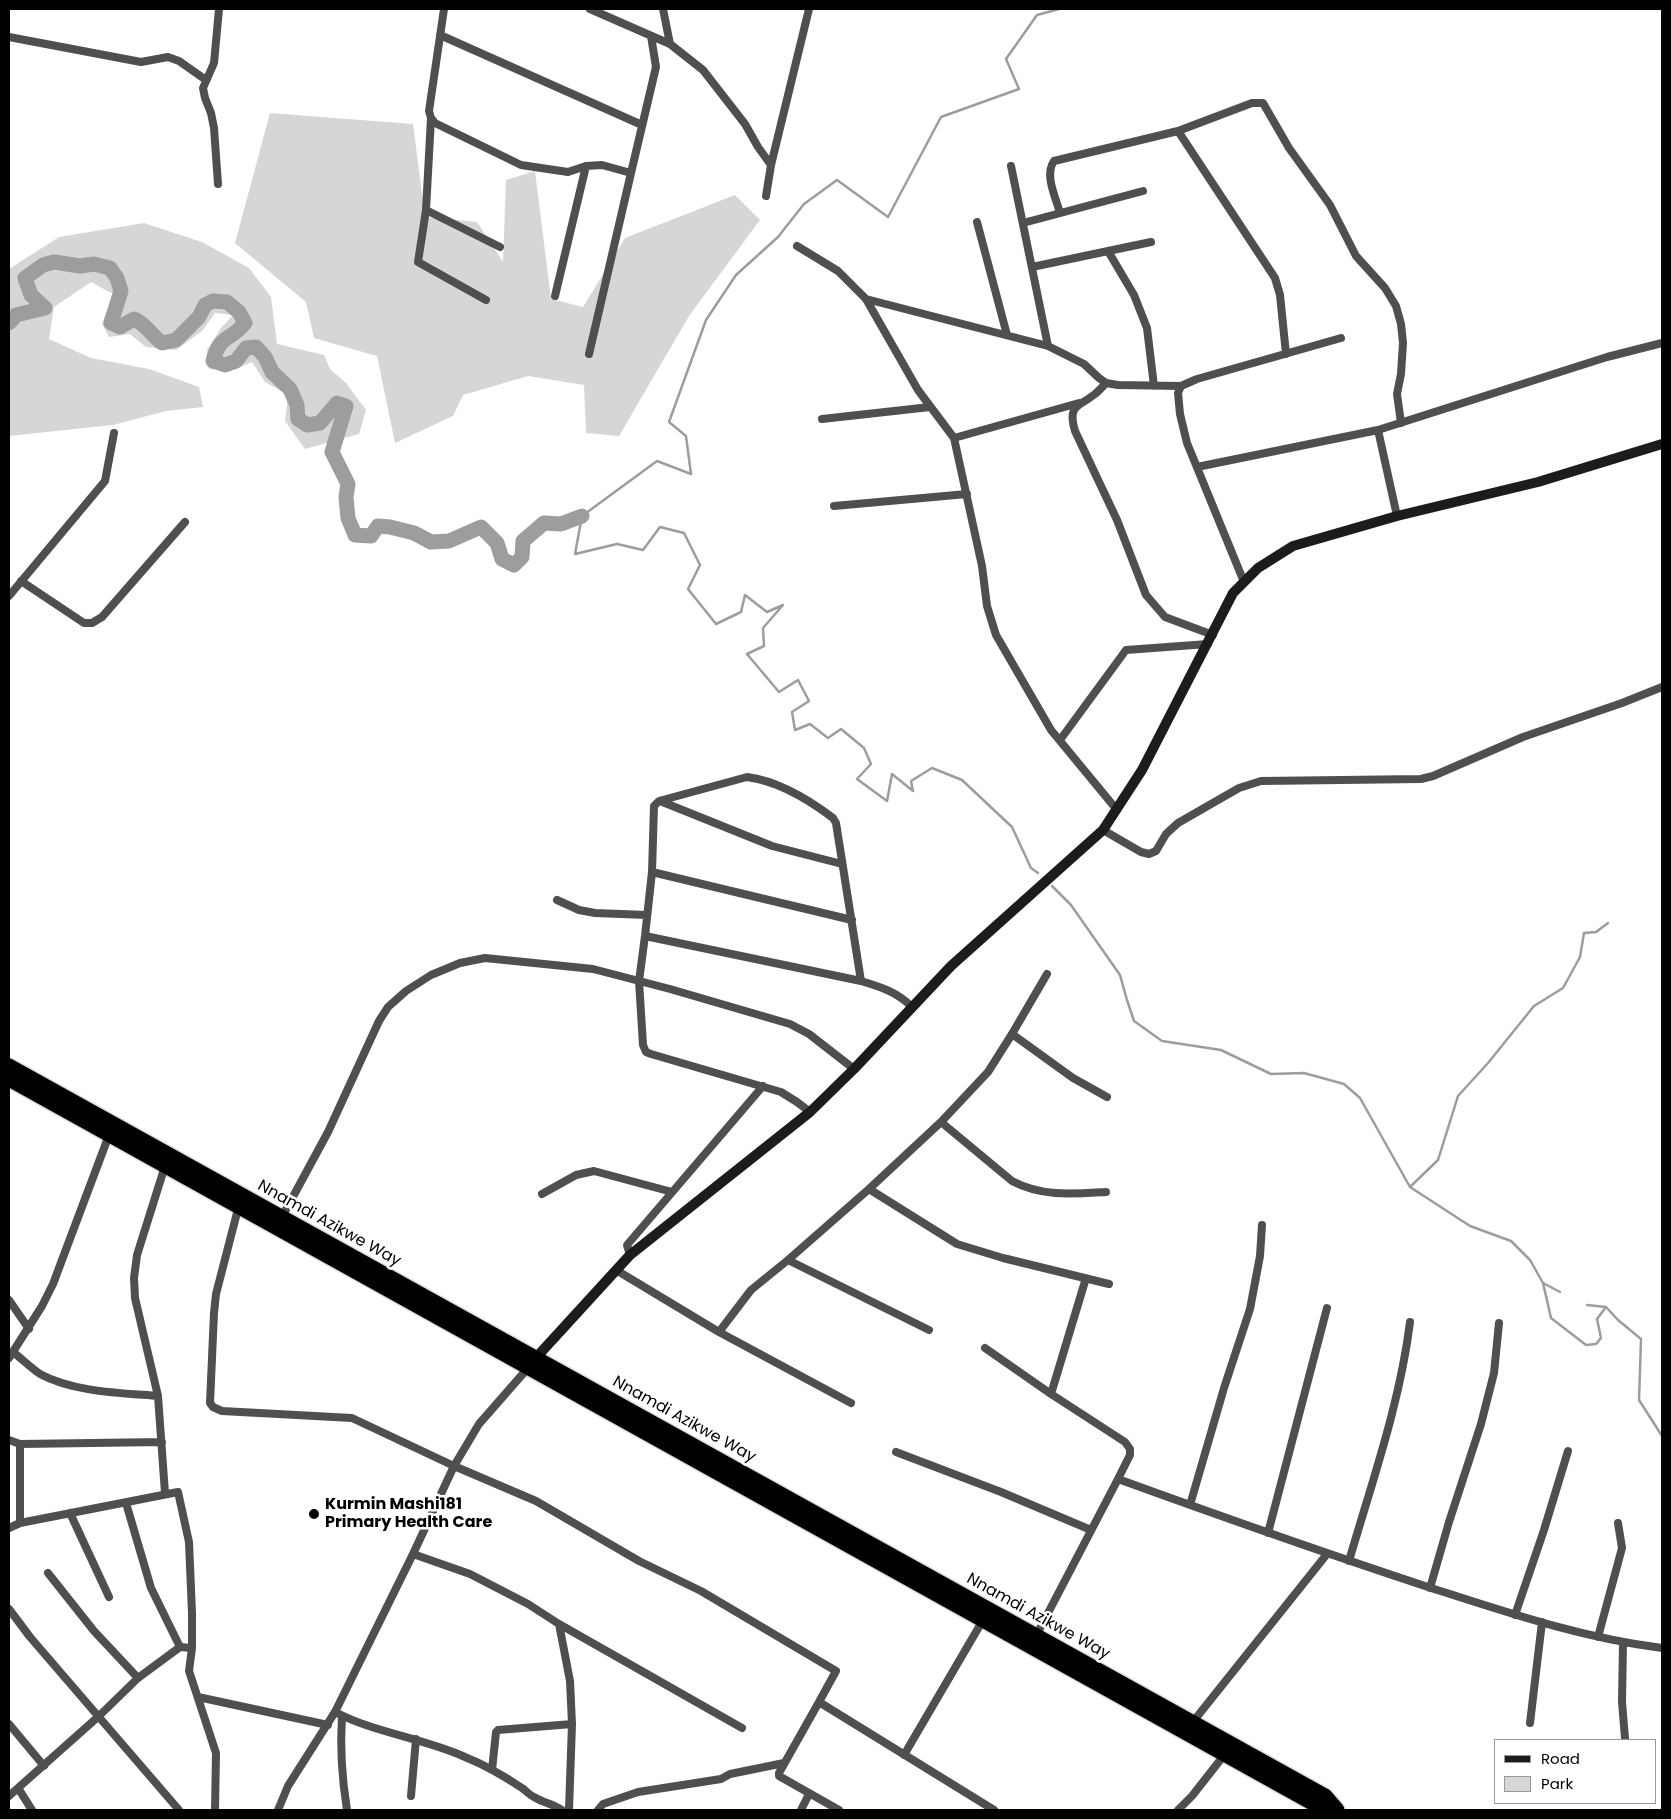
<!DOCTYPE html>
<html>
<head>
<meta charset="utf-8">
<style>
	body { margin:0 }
	#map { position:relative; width:1671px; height:1819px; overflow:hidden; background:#fff; font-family:Poppins,sans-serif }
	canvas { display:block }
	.frame { position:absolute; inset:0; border:10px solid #000; pointer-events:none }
	.legend { position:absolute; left:1494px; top:1739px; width:162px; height:65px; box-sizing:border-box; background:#fff; border:1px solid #999; margin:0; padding:6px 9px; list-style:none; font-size:15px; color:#000 }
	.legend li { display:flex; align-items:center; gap:10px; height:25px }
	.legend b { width:25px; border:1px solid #999 }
</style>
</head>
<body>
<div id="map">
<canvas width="1671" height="1819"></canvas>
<div class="frame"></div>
<ul class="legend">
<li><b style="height:6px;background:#1c1c1c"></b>Road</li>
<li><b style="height:14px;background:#d6d6d6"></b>Park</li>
</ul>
</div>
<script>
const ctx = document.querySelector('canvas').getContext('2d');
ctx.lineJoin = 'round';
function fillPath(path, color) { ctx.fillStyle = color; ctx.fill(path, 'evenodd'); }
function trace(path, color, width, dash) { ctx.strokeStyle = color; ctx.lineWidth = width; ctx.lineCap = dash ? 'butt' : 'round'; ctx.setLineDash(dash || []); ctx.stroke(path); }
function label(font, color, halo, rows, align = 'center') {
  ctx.font = font + ' Poppins,sans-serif'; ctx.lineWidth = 5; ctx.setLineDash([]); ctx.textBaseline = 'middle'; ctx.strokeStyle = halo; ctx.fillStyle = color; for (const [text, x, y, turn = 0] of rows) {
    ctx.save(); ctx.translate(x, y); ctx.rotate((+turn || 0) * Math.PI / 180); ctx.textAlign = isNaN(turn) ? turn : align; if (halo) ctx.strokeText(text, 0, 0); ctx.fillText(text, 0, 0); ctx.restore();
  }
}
fillPath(new Path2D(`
	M270,113l143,11 12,93 52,5 26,40 3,-82 29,-9 16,128 32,8 42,-69 110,-43 25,25 -71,96 -70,120 -33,-3 -2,-48 -56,-9 -65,19 -10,21 -58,27 -18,-87 -63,-18 -8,-36 -71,-59z
	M144,223l58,19 47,26 22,29 6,47 47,11 6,14 16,14 20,27 -7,24 -54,15 -20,-28 3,-26 -23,-13 -13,-20 -19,8 -24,-1 -2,-19 14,-22 12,-13 -18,-2 -12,17 -27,20 -30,-3 -16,-13 -21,3 -7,-13 11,-30 -22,-12 -37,25 -5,32 42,19 58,11 50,18 4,20 -37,4 -53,14 -104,11v-167l50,-32z`), '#d6d6d6');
trace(new Path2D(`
	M1038,873l-7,-5 -19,-41 -50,-47 -30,-12 -21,13 2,10 -21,-17 -5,27 -30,-22 14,-15 -7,-16 -23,-19 -13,9 -18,-14 -15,6 -3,-18 17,-11 -11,-21 -19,12 -32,-38 17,-8 -1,-18 20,-23 -16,7 -22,-17 -4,17 -25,12 -28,-35 12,-24 -16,-32 -24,-6 -17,23 -26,-6 -42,10 7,-38 75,-55 34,13 -5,-38 -17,-14 37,-102 30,-45 42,-38 26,-33 33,-24 51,37 53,-100 78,-28 -13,-30 31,-44 22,-6
	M1052,886l19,19 49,70 7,25 7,21 28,20 59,9 50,24 33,-1 40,11 16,14 50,89 60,39 41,15 19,19 13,23 17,9
	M1411,1186l27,-26 20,-64 30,-33 46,-57 29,-18 17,-31 4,-24 12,-1 12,-9
	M1543,1283l8,35 35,27 10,-1 5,-6 -4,-19 9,-12
	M1587,1305l19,2 12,13 23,19 -2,61 23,36`), '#9d9d9d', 2.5);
trace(new Path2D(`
	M9,323l7,-8 29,-7 -14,-13 -6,-17 18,-13 11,-3 26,4 14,-2 16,4 7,10 4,13 -10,32 9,4 14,-8c12,5 17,16 28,24l14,-3 23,-23 6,-12 8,-4 14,1 12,10 6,11c-14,18 -25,11 -32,38l12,4 11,-4 10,-13 10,-1 9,10 7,15 18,17 7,16 1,14 9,6 13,-2 17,-20 9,3 -14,46 16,32 -2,13 2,21 7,17 16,1 7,-10 12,1 24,6 17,9 18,-1 32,-14 16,16 5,16 12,6 8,-8 1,-16 21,-18 17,1 21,-8`), '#9d9d9d', 15);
const highway = new Path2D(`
	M9,1066l1316,730 12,14
	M9,1079l1307,726 4,5`);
trace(highway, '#dbdbdb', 18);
trace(new Path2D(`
	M444,9l-15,102 2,7 4,5 86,42 47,7 18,-6 16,-1 29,8 25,-106 -5,-31
	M590,9l80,35 33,26 42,54 13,23 13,18 -5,31
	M663,9l7,35
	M440,35l202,90
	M9,37l132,25 27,-5 11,4 27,19
	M431,118l-5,92 -8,52 68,38
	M771,165l38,-156
	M1011,166l37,180
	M218,184l-4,-56 -3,-15 -6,-15 -2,-10 11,-25 5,-54
	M426,210l74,37
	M1060,213c-4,-15 -16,-38 -6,-52l124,-30
	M977,222l30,113
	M1023,223l120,-32
	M797,246l41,25 28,28 52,91 36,48 28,128 5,40 9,29 55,95 66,80
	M1108,251l26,44 13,33 7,58
	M1032,267l119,-25
	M555,296l31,-130
	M866,299l182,47 36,18 15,14 7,5 12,2 63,1 16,-7 144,-41
	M589,354l42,-181
	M1286,354l-6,-59 -5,-17 -97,-147 74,-28h11l26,45 41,57 26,51 29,32 11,18 5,18 2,19 -2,31 -4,20 4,29
	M1106,383c-3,3 -7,8 -11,11 -16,13 -28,10 -20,37l42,89 29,75 19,22 48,18
	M1181,386l-3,7 2,21 7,29 57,139
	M822,419l108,-12
	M1378,430l19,86
	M954,438l125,-35
	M1197,467l181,-37 229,-73 55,-14
	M834,506l133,-12
	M21,581l63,42h8l10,-6 83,-95
	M9,596l96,-115 9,-48
	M1060,740l66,-90 82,-6
	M660,801l112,45 70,18
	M1103,830l38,22 8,2 7,-3 10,-17 12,-11 61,-35 22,-7 160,-2 12,-3 90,-39 99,-34 40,-16
	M652,872l200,48
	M557,900l22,10 16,3 52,2
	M645,936l216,45c20,6 36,11 51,26
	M1012,1034l61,44 34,19
	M810,1112l-13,-10 -16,-10 -130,-38 -5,-2 -3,-7 -4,-64 6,-45 7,-64 2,-66 5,-5 88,-24c31,4 61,22 86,41l3,5 25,158
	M941,1122l71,59c30,16 61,13 94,11
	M869,1189l88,55 46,14 106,26
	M542,1194l34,-19 18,-4 78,21
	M239,1205l-23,89 -2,19 -4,90 3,4 9,4 130,7 102,48 82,35 103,60 62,30 135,80 -17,31
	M282,1217l46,-85 51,-111 9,-14 18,-16 25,-16 29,-12 25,-5 108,11 77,20 120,35 19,10 45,35
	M630,1255l-3,-10 136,-159
	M788,1260l81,-71 72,-67 47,-50 24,-38 35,-60
	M616,1270l103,62 132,71
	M9,1300l20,29
	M719,1332l32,-42 37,-30 141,70
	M985,1348l66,46 74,48 5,7v6l-12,24 -82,157
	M13,1352c9,7 18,16 27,22 33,18 81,19 118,22
	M9,1358l33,-52 11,-22 56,-149
	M1051,1394l35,-116
	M9,1440l11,4 142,-2
	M20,1444v79
	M896,1452l105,40 90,38
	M1118,1479c102,37 204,73 307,107 78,25 156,52 237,62
	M165,1493l-7,-97 -23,-98 -1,-20 3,-23 28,-89
	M126,1503l25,85 29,59
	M1190,1505l34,-117 26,-79 10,-53 2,-31
	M70,1513l39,84
	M9,1528l11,-5 158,-31 11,50 3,71v35l-3,23 27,82 -1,57
	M1268,1533l59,-225
	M413,1554l57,20 58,30 31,20 183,104
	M1349,1561c23,-79 51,-158 61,-239
	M48,1573l46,58 44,47
	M1430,1588l19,-66 32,-98 13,-51 5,-50
	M9,1609l21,28 149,173
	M1515,1615l29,-85 24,-79
	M559,1624l11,57 2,43 -3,86
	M1598,1637l24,-89 -4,-25
	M1623,1643l-1,59 3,36
	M198,1697l130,28
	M335,1712c40,21 88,26 130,45 20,8 39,19 57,31 4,3 8,7 12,9 10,6 19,7 28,13
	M342,1716c-2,31 0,63 5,94
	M1192,1723l135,-169
	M1530,1723l12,-101
	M9,1724l35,42
	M904,1755l79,-135
	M492,1770l4,-38 2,-2 74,-6
	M18,1788l14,22
	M9,1796l90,-80 39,-38 42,-31 12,1
	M411,1796l5,-57
	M278,1810l10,-24 47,-74 78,-158 41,-88 25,-42 49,-56
	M598,1810l5,-6 35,-12 83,-13 9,-5 54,-11
	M801,1810l8,-16
	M839,1810l-60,-34v-3l40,-71 175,108
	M1178,1810l14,-14 33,-42`), '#4f4f4f', 8);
trace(new Path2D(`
	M533,1361l97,-106 180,-143 44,-43 97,-103 152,-136 39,-60 91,-177 25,-25 35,-22 104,-30 141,-34 124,-38`), '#1c1c1c', 10);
trace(highway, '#000', 15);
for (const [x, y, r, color] of [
	[314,1514,6,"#000"]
]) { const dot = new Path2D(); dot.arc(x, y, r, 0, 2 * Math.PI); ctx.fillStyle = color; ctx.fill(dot); trace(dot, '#fff', 2); }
label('16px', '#000', '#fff', [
	["Nnamdi Azikwe Way",329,1224,29],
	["Nnamdi Azikwe Way",684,1420,29],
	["Nnamdi Azikwe Way",1038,1617,29]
]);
label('bold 16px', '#000', '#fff', [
	["Kurmin Mashi181",325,1505],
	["Primary Health Care",325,1523]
], 'left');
</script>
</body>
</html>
